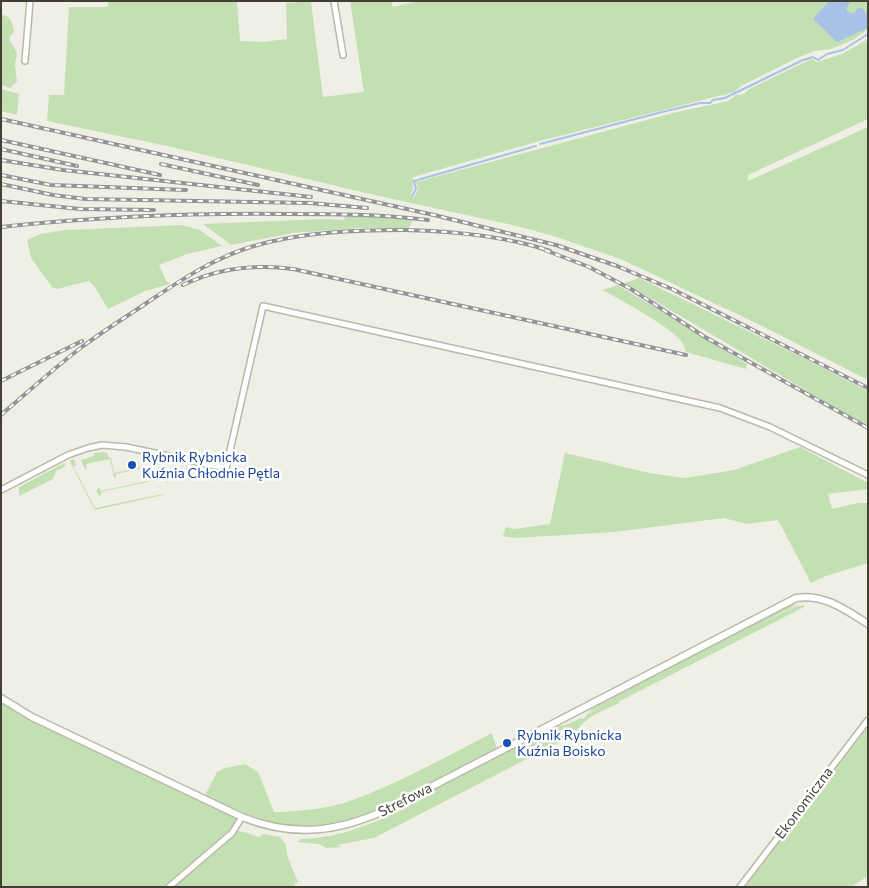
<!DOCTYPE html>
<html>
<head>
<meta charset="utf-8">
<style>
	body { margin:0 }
	#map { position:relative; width:869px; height:888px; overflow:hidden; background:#f0efe5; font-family:Commissioner,sans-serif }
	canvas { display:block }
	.frame { position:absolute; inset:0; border:2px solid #423f35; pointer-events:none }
</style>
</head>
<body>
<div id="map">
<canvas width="869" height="888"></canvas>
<div class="frame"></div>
</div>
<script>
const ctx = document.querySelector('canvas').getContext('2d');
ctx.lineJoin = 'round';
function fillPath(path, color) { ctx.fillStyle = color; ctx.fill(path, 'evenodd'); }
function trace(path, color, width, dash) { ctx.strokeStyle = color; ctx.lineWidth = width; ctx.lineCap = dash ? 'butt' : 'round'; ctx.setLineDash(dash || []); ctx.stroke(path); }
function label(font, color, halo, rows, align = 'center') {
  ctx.font = font + ' Commissioner,sans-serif'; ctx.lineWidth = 5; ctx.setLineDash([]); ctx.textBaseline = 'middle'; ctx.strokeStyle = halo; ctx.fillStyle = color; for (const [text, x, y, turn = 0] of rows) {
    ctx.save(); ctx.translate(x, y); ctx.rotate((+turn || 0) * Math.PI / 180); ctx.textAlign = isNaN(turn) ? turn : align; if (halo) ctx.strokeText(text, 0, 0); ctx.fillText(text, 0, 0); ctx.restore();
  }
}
fillPath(new Path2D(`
	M108,1h129l3,40 22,1 25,-3 -1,-36 25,-2 12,96 41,-5 -14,-91h41l2,6 25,-6h450v28l-15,11 -22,9 -16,2 -18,7 -56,28 -6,6 -195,49 -127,36v12l-3,7 4,1 4,-7 -2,-8 257,-69 55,-12 8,-6 8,-1 5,-5 58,-28 5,-2 5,3 25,-8 26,-15v80l-120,56v6l120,-54v253l-108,-55 -137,-65 -66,-23 -40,-11 -138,-30 -212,-50 -120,-25 2,-26h15l5,-88h39z
	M1,15c11,1 11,7 13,16l-5,7 8,15 -2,11 2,17 -7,7 -9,-3z
	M1,89l18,5 -2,21 -16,-4z
	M345,215l68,5 -4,8h-48l-68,5 -62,12 -28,-21 120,-5 21,1z
	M182,225l18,5 22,16 -35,8 -28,11 8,17 4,1 -4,2 -22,6 -37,18 -14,-23 -5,-5 -32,8 -5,-2 -21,-29 -4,-18 13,-6 26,-4z
	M639,278l160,78 69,35v34l-14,-6 -229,-136z
	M618,285l129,79 -1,5 -60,-17c-1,-3 -2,-7 -5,-11 -9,-13 -63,-43 -79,-51z
	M800,447l68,36v6l-40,5 4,15 26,-6h10v60l-42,13 -15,7 -33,-63 -32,4 -22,-6 -110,14 -99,6 -12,-2 3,-9 8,2 36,-5 15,-71 85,20 34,5 50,-8z
	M103,452l4,1 2,5h2l3,15 47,-10 2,-3 8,2 -55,12v4l-2,-1 -4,-18 -24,5 1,5h-2l-4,-9 13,-4v-3z
	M74,459l2,6 -3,1 22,42 68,-14v1l-68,15 -24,-46 -1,-4z
	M64,463l2,3 -10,5 -3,8 -34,17v-9z
	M169,472l4,4 -6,6 -2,-4 -64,14v5l-5,-6 3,-4 2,4 69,-15z
	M794,603l1,1 -1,2 -41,22 41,-21 10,-2v2l-186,95 1,2 9,-5c-10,6 -20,8 -30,14 -11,5 -18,13 -25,22l-199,103 -37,7 5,2 -16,1 -7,-4 -22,-2 4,-3c32,-1 54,-9 83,-21 12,-6 25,-10 34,-20l136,-71 12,-2 15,-7 2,1 3,-2v-2l20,-11 -18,9 6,-6z
	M1,702l39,21 197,96 -5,11 12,2 15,5 4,-3 17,3 5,6 3,15 10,24 -4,2 1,3h-294z
	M868,726v150l-17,11h-107z
	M492,733l5,16c-62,33 -143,87 -215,75 -26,-5 -51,-17 -75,-27l-1,-4 11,-21 8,-4 20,-4 13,8 16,40c21,0 57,-4 76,-11 49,-18 96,-44 142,-68z`), '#c3e0b2');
fillPath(new Path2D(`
	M829,1h22l-5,8 2,3 5,2 5,-6h4l6,7v13l-31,14 -24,-23z`), '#a8c1e6');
trace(new Path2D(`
	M540,144l122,-32 38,-9h10l3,-3 12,-2 78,-38 10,-3 5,3 9,-6 16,-4 25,-16
	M412,196l4,-7 -2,-8 122,-35`), '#a8c1e6', 2);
const minor = new Path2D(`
	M334,1l9,54
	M25,61l5,-60
	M1,490l67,-35 20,-7 14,-3 24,2 100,21 37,-162 457,102 50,19 98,48
	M169,887l63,-54 10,-16
	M740,887l128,-167`);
const tertiary = new Path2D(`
	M1,698l31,19 210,100c53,21 97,15 148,-9l406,-210c27,-5 50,12 72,26`);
trace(minor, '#bab8a9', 8);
trace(tertiary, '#bab8a9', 9);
trace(minor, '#fff', 5);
trace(tertiary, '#fff', 6);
const rail = new Path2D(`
	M1,119l433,96 122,30 61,21 57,24 194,98
	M1,140l159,35
	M1,149l76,17
	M1,160l62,10 248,27
	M161,164l97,21
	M1,175l50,10 135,5
	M1,184l52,11 32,4 224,4 58,5
	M1,201l79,8 74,1
	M1,227c94,-10 189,-14 283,-13 49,0 96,0 144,6
	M545,250l44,17 42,22 74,48 163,91
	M183,285c35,-17 72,-21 110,-16l393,86
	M1,381l81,-40
	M1,415c27,-23 53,-47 81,-68 22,-17 46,-31 69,-47 33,-22 65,-43 103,-54 48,-14 101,-16 150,-16 46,1 102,6 146,21`);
trace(rail, '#949494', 4);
trace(rail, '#fff', 2, [5.5]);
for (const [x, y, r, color] of [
	[132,465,5,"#1a4fb4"],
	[507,743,5,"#1a4fb4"]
]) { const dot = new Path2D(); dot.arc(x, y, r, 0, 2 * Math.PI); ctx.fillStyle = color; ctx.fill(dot); trace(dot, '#fff', 2); }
label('14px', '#164399', '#fff', [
	["Rybnik Rybnicka",142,457],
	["Kuźnia Chłodnie Pętla",142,473],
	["Rybnik Rybnicka",517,735],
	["Kuźnia Boisko",517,751]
], 'left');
label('14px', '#423f35', '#fff', [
	["Strefowa",405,800,-27],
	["Ekonomiczna",804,803,-53]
]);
</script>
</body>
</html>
